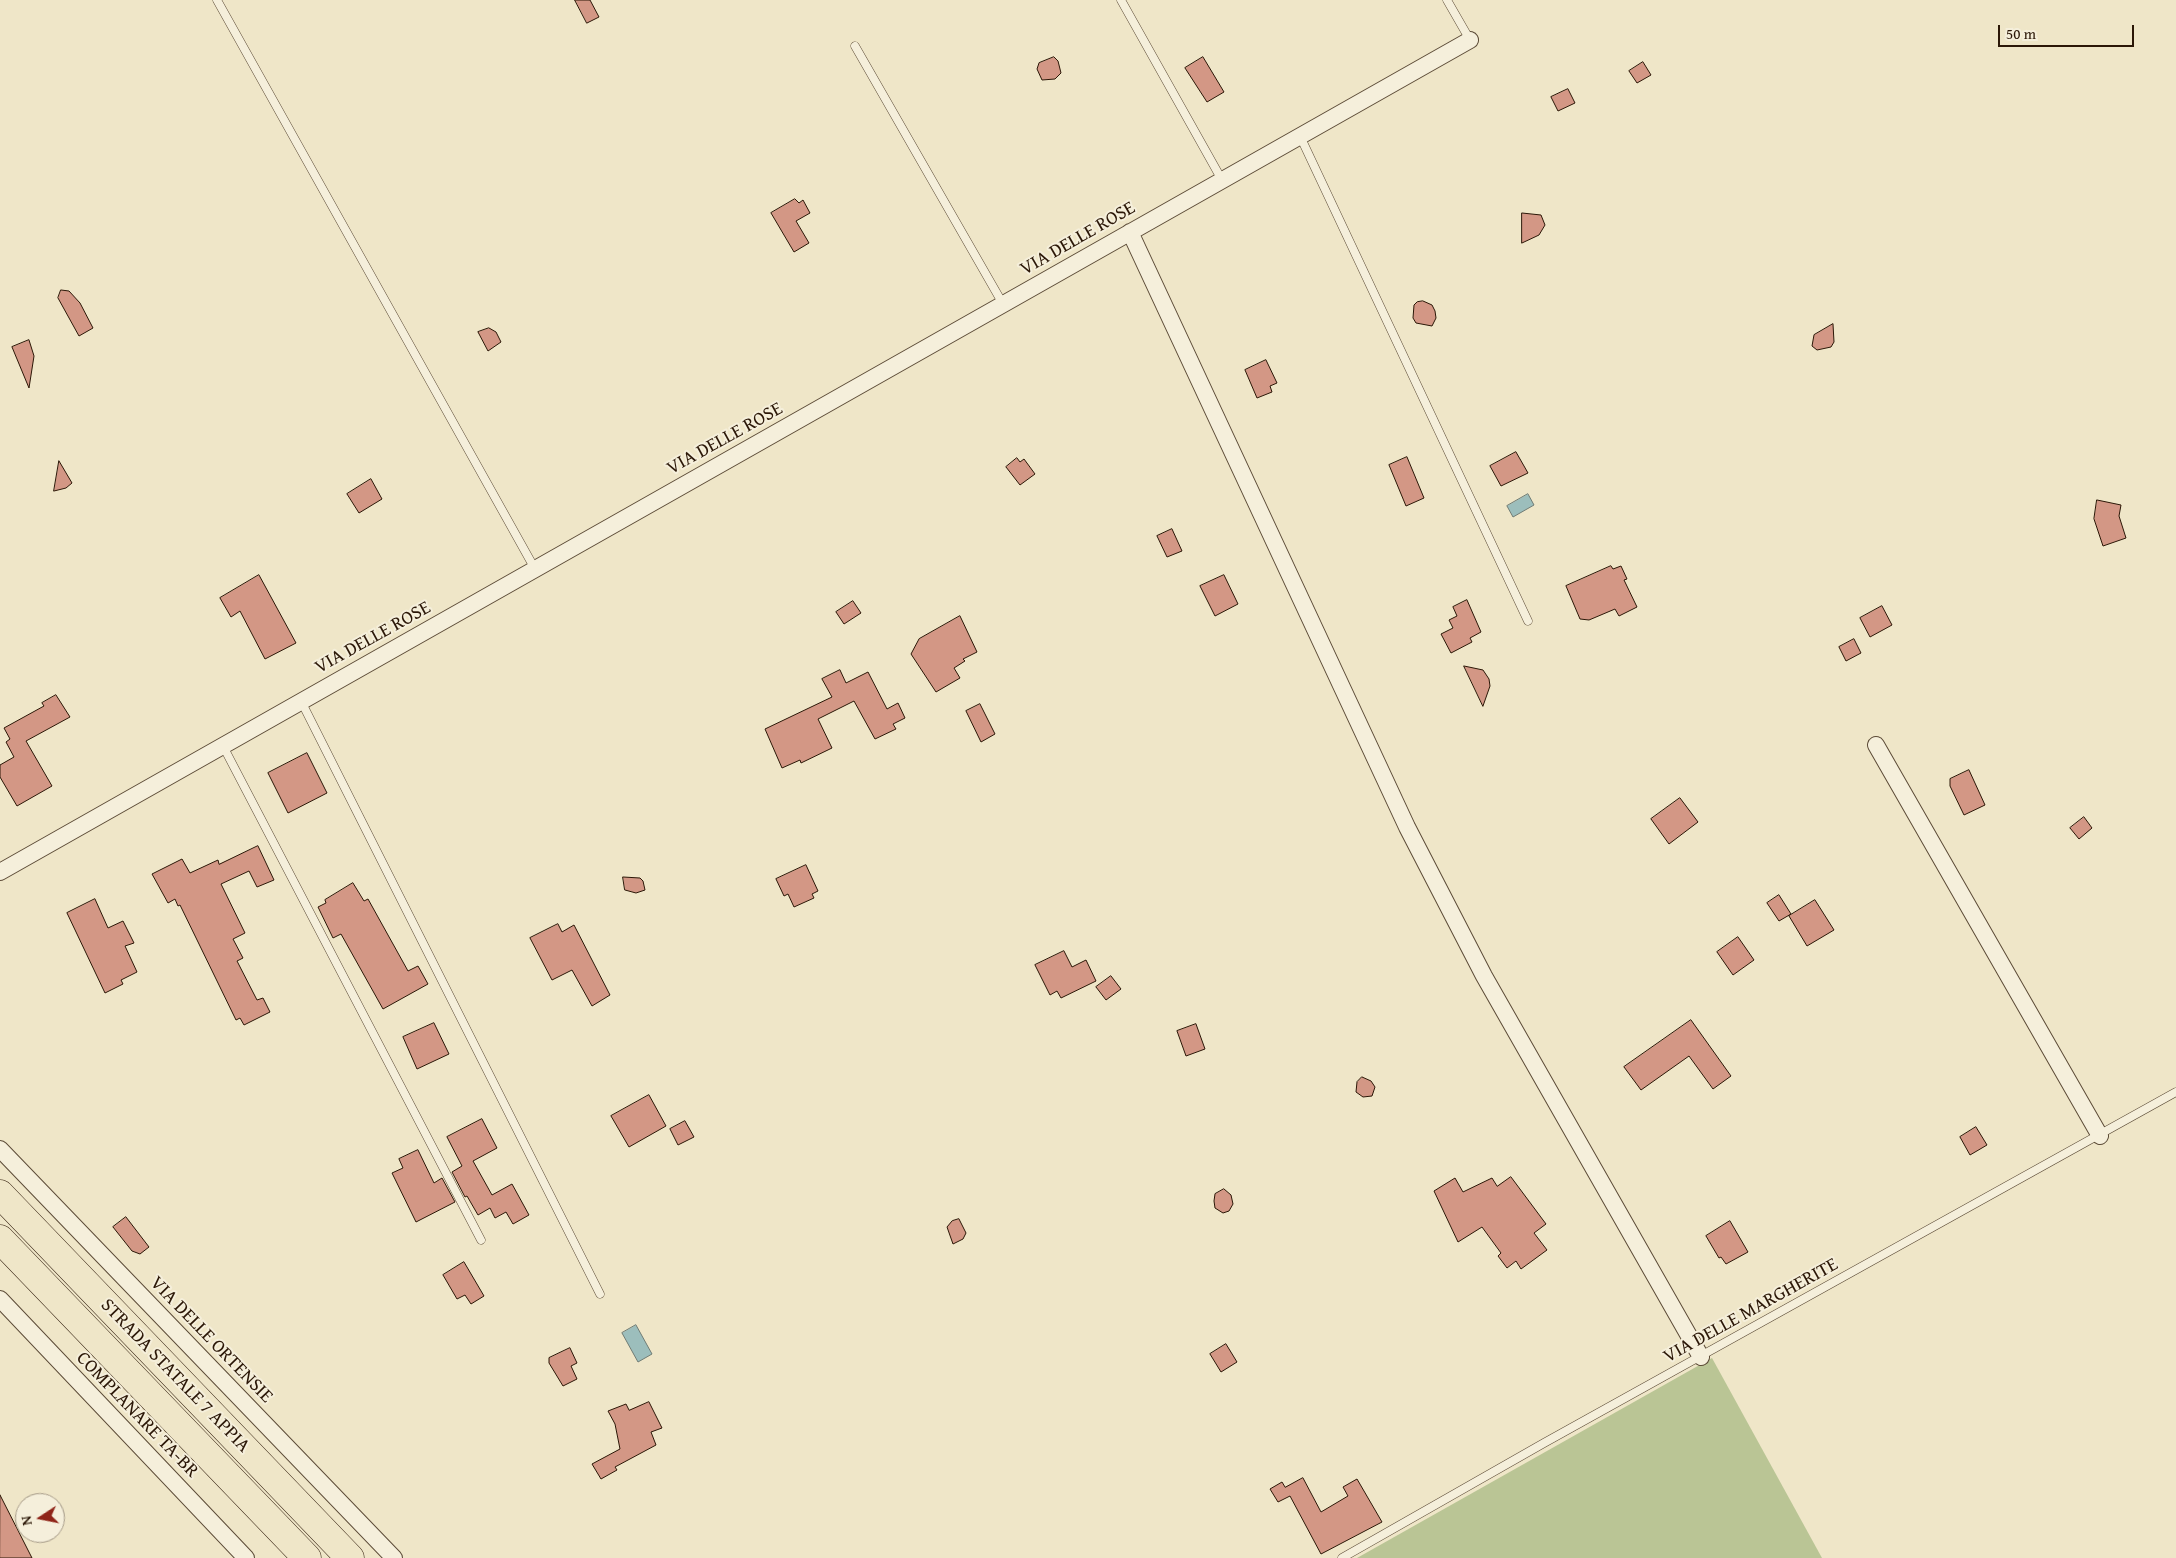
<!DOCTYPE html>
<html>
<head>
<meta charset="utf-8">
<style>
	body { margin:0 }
	#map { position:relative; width:2176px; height:1558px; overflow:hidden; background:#efe6c8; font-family:"Gentium Book Plus",serif }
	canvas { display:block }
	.north { position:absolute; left:15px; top:1493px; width:50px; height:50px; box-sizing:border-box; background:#f5efdb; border:1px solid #a49986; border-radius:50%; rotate:259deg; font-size:14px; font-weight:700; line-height:20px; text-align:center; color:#2b1707 }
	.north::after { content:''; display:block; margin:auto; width:18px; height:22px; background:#8f2418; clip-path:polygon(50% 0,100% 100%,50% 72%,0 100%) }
	.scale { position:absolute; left:1998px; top:25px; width:136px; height:22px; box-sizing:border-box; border:2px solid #2b1707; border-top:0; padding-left:6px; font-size:15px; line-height:18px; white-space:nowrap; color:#2b1707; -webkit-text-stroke:4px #f5efdb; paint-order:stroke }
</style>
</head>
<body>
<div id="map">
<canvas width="2176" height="1558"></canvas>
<div class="north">N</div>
<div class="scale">50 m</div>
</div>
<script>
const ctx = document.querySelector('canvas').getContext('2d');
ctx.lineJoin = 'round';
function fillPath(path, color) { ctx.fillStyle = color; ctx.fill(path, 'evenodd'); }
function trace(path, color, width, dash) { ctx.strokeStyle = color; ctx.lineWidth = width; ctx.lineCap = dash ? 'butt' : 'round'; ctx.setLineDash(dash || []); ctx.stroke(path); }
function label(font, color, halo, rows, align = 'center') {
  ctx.font = font + ' "Gentium Book Plus",serif'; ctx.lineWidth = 4; ctx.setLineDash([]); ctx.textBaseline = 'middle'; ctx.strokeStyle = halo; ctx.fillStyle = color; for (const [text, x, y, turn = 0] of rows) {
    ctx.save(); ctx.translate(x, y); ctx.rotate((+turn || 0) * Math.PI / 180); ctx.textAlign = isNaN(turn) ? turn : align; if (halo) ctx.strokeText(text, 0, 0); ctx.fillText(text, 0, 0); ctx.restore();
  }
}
fillPath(new Path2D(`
	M1712,1358l110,200h-465z`), '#bac595');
const water = new Path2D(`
	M1528,494l6,11 -21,12 -6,-11z
	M636,1325l16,29 -14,8 -16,-29z`);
fillPath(water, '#9cbebc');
trace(water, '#6f7b74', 1);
const building = new Path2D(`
	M575,0h15l9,17 -12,6z
	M1054,57l4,4 3,12 -6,6 -13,1 -5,-11 2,-6z
	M1203,57l21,35 -17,10 -22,-34z
	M1643,62l8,13 -14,8 -8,-12z
	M1568,89l7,14 -17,8 -7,-14z
	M795,199l4,4 4,-3 7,13 -14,8 13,22 -15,9 -23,-39z
	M1522,213l19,2 4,10 -6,10 -17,8z
	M61,290l8,1 11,12 13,25 -14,8 -21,-38z
	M1423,301l9,4 3,6 1,7 -4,8 -16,-3 -3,-5 1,-13 3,-3z
	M1833,324l1,18 -3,5 -14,3 -5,-4 2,-11z
	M489,328l7,4 5,10 -13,9 -10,-19z
	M29,340l5,16 -5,32 -17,-41z
	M1266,360l11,23 -7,3 2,6 -15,6 -12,-28z
	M1516,452l12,21 -27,13 -11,-20z
	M1407,457l17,41 -18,8 -17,-41z
	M1017,458l3,4 4,-3 11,15 -15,11 -14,-18z
	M59,461l13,22 -6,5 -12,3z
	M371,479l11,20 -23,14 -12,-19z
	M2097,500l24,5 -2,11 7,22 -23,8 -9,-27z
	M1172,529l10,22 -15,6 -10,-21z
	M1611,566l2,3 8,-3 6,13 -3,1 13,27 -18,9 -4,-7 -26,11 -9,-1 -14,-33z
	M259,575l37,68 -31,16 -25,-48 -9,6 -11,-19z
	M1224,575l14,29 -23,12 -15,-30z
	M1467,600l14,32 -11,6 2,4 -21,11 -10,-19 12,-6 -4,-8 8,-4 -4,-9z
	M853,601l8,12 -17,11 -8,-12z
	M1882,606l10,19 -22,12 -10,-19z
	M960,616l17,36 -14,7 2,2 -11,7 6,10 -24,14 -25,-38 8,-15z
	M1854,639l7,14 -15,8 -7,-14z
	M1464,666l19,4 6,9 1,7 -7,20z
	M840,670l6,13 22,-11 19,37 11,-6 7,15 -12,6 3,5 -21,10 -21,-38 -36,18 14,29 -31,15 -1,-3 -18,8 -17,-39 67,-32 -10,-18z
	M56,695l14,22 -44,24 26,45 -35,20 -17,-29v-12l14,-8 -8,-15 4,-3 -6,-11 40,-22 -2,-3z
	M980,704l15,30 -14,8 -15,-31z
	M307,753l20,40 -39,20 -20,-40z
	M1969,770l16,35 -21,10 -14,-29v-7z
	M1680,798l18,24 -29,22 -18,-25z
	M2084,817l8,11 -13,11 -9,-11z
	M258,846l16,34 -17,7 -8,-16 -28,13 24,49 -12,6 10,19 -6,3 20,39 6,-2 7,14 -26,13 -4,-7 -4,2 -56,-115 -2,1 -3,-7 -7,4 -16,-29 30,-15 8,14 28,-13 1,4z
	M806,865l12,26 -6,3 2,4 -20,9 -6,-13 -4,2 -8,-17z
	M623,877l17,1 3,3 2,9 -9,3 -11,-3z
	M353,883l11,18 4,-2 40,72 10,-5 10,18 -45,25 -42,-75 -8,4 -15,-31 8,-4 -1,-3z
	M1779,895l12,19 -12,7 -12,-18z
	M95,899l13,29 15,-7 11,22 -9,3 12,26 -16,8 2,4 -18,9 -38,-80z
	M1815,900l19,30 -27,16 -18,-30z
	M558,924l4,8 12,-7 36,70 -18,11 -20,-36 -20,10 -22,-42z
	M1738,937l16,23 -21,15 -16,-23z
	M1064,951l8,16 14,-7 10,21 -35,17 -4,-7 -7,4 -15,-30z
	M1111,976l10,13 -15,11 -10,-13z
	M1691,1020l40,56 -18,13 -24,-33 -48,34 -17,-23z
	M434,1023l15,31 -32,15 -14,-32z
	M1196,1024l9,25 -19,7 -9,-25z
	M1362,1077l9,4 4,6 -3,9 -9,1 -7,-5 1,-10z
	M649,1095l17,31 -37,21 -18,-31z
	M482,1119l15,29 -24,13 19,34 20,-11 17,31 -16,9 -7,-12 -11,6 -5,-10 -12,7 -11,-19 -2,1 -13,-25 10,-6 -15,-29z
	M685,1121l9,16 -16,8 -8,-16z
	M1976,1127l11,18 -17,10 -10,-18z
	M418,1150l16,33 8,-5 13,24 -39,20 -24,-49 11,-5 -4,-9z
	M1511,1177l35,47 -12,9 13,17 -26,19 -5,-8 -9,7 -9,-12 3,-3 -19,-26 -24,15 -24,-51 21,-13 8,14 29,-14 5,8z
	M1224,1189l7,6 2,9 -4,7 -6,2 -8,-5 -1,-7 1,-7z
	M126,1217l23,30 -9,7 -8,-3 -19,-24z
	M959,1219l7,14 -3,6 -10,5 -6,-17 5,-6z
	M1730,1221l18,31 -22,12 -5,-7 -2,1 -13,-22z
	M464,1262l20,34 -13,8 -6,-9 -8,4 -14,-24z
	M1226,1344l11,18 -16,10 -11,-18z
	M570,1348l7,15 -6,3 6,13 -14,7 -14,-23v-5z
	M649,1402l13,26 -11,4 5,13 -41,22 2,3 -16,9 -9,-15 28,-15 -5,-25 -7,-13 18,-7 3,6z
	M1303,1478l18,34 27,-16 -5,-9 14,-8 25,43 -61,32 -31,-58 -12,6 -8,-13 12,-7 3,5z
	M0,1495l32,63h-32z`);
fillPath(building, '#d39785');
trace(building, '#2b1707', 1);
const lane = new Path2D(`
	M217,0l318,569
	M1121,0l101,180
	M1447,0l23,40
	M855,46l148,258
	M1300,136l228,485
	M301,701l299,593
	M223,746l258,494
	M1342,1558l202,-115 632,-351`);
const street = new Path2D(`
	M1130,232l277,595 77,149 217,381
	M1876,745l224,391
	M0,872l1470,-832
	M0,1149l394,409
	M0,1299l246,259`);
const highway = new Path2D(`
	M0,1194l350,364
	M0,1239l307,319`);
trace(lane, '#5c4b37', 9);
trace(street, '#5c4b37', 18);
trace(highway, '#2b1707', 29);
trace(lane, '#f5efdb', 8);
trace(street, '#f5efdb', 16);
trace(highway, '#efe6c8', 28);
label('19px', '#2b1707', '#f5efdb', [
	["VIA DELLE ROSE",1078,239,-30],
	["VIA DELLE ROSE",725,439,-29],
	["VIA DELLE ROSE",373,638,-29],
	["VIA DELLE MARGHERITE",1751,1311,-29],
	["VIA DELLE ORTENSIE",211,1340,46],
	["STRADA STATALE 7 APPIA",175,1376,46],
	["COMPLANARE TA-BR",137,1415,46]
]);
</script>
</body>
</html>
